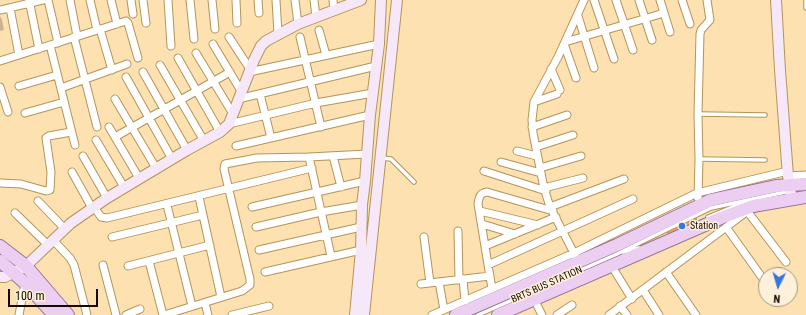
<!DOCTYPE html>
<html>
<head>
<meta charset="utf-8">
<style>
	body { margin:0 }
	#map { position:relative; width:806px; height:315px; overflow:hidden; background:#fde1b1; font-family:"Roboto Condensed",sans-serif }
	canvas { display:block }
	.north { position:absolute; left:758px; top:267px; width:40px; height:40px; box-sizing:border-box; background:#fff1d9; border:1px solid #a29582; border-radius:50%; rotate:185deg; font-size:11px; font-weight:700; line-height:16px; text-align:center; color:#160a00 }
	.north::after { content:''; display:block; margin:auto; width:14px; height:18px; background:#3775e3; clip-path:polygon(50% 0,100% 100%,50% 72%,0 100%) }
	.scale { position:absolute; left:8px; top:289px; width:90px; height:18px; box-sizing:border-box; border:2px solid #160a00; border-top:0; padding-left:5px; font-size:12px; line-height:14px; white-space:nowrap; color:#160a00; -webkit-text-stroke:3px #fff1d9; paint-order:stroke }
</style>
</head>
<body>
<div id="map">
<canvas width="806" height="315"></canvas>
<div class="north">N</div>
<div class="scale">100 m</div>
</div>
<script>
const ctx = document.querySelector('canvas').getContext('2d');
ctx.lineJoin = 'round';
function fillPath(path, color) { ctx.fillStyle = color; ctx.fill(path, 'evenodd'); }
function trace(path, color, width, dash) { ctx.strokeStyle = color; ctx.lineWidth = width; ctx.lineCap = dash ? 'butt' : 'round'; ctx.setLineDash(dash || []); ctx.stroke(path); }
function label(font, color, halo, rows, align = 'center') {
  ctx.font = font + ' "Roboto Condensed",sans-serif'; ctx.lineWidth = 3; ctx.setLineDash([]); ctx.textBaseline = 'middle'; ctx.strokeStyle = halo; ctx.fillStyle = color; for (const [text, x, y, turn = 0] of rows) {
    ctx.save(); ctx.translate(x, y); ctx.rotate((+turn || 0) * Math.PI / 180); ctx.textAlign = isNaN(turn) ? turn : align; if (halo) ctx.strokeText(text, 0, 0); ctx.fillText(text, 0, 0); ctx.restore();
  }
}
fillPath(new Path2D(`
	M0,16l2,4 2,10 -4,1z`), '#0003');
const building = new Path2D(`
	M695,216l2,5 -28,14 -3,-5z`);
fillPath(building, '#f7a253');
trace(building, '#b17e52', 1);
const lane = new Path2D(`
	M806,0v8
	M698,114l67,1
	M382,158l9,1 23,23
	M699,159l66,1
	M708,217l37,-15
	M623,252l16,-4
	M478,315l139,-61 94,-46 79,-17`);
const street = new Path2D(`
	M29,0l10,49
	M48,0l10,43
	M70,0l7,36
	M90,0l7,30
	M111,0l6,24
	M131,0l2,14
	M143,0l3,23
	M168,0l3,46
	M190,0l4,39
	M212,0l3,29
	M236,0l1,23
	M258,0l1,13
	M276,0l2,34
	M295,0l3,24
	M314,0l2,17
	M333,0l1,11
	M594,0l20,59
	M616,0l17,50
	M639,0l13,40
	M660,0l10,32
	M682,0l8,24
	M10,8l9,47
	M0,10l43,-10
	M578,16l16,52
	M100,29l12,41
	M319,30l7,25
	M74,37l23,90
	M229,37l21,32
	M300,37l21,90
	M565,42l99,-29
	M213,44l28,47
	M564,44l12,34
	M50,45l25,100
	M196,53l37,61
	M178,58l42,74
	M0,61l126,-40 2,2 10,35
	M160,65l44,76
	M551,69l9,21
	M143,72l44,78
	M249,72l130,-28
	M126,77l46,82
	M19,86l38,-11
	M0,87l8,25
	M61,88l66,-24
	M260,94l11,44
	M115,99l41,69
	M238,99l138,-33
	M534,102l23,-8
	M25,113l39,-11
	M229,124l87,-21 57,-10
	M109,127l30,51
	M532,127l35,-12
	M115,137l115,-65
	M96,140l28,47
	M236,146l134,-31
	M536,147l37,-12
	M517,151l20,5
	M83,156l24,42
	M333,156l8,31
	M309,157l22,99
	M501,162l40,11
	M540,168l41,-12
	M484,171l62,20
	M72,172l20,36
	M788,176l18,-1
	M0,183l21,1 25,7 4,-1 1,-18 -5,-34 3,-2 22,-4
	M544,188l39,-10
	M199,197l22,100
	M698,198l1,-39 -1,-45 2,-80 1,-4 9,-10 -3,-20
	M38,201l27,28
	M167,205l25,101
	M94,207l7,10 6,1 205,-50
	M252,207l113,-26
	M550,207l74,-28
	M480,211l58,14
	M747,211l39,51
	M15,213l33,32
	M482,224l33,10
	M256,227l65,-15 41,-7
	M726,227l40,56
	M458,231l1,49
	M112,237l91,-22
	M424,237l6,46
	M53,240l17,18 4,7 13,50
	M485,246l71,-29
	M259,250l102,-23
	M576,257l-26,-50 -6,-19 -11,-55 -1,-13 2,-18 24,-45 26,-57
	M149,261l14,54
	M103,265l13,50
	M488,265l145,-66
	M611,265l21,34
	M128,266l82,-21
	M265,272l96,-22
	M666,272l30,43
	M463,279l2,22
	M439,282l5,28
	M421,284l69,-8
	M492,289l-14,-85c1,-7 2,-11 9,-12l66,19
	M643,290l16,25
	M534,299l8,16
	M205,303l3,12
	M620,306l7,9
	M19,315l6,-32
	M126,315l14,-6
	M164,315l78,-24 8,-6v-6l-26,-110 1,-5 32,-6 52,-1 58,-3
	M232,315l37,-9
	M432,315l142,-62 123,-60 91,-22
	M557,315l15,-10
	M609,315l136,-102`);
const secondary = new Path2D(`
	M776,0l4,70 8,106 4,24
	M0,277h5l21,-11 45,-43 36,-25 80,-48 33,-18 9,-8 25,-64 7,-14 5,-5 32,-17 63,-24
	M355,315l6,-65 1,-45 3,-24 5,-66 9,-71 2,-44
	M364,315l33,-315`);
const primary = new Path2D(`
	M0,246l26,20 42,49
	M0,261l25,22 29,32
	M456,315l161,-70 94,-45 65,-14 30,-2
	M498,315l223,-97 32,-12 53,-9`);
trace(lane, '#b59459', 5.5);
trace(street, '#b59459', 9);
trace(secondary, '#b59459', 12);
trace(primary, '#997598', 14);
trace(lane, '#fff', 3.5);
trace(street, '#fff', 7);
trace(secondary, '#f6e7f9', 10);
trace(primary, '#eccef2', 12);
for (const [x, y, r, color] of [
	[682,226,4,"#3775e3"]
]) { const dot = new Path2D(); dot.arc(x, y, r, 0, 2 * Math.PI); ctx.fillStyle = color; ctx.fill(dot); trace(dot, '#fff1d9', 1.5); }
label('10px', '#160a00', '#fff1d9', [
	["Station",690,226]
], 'left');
label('10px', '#160a00', '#fff1d9', [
	["BRTS BUS STATION",547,285,-24]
]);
</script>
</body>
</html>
